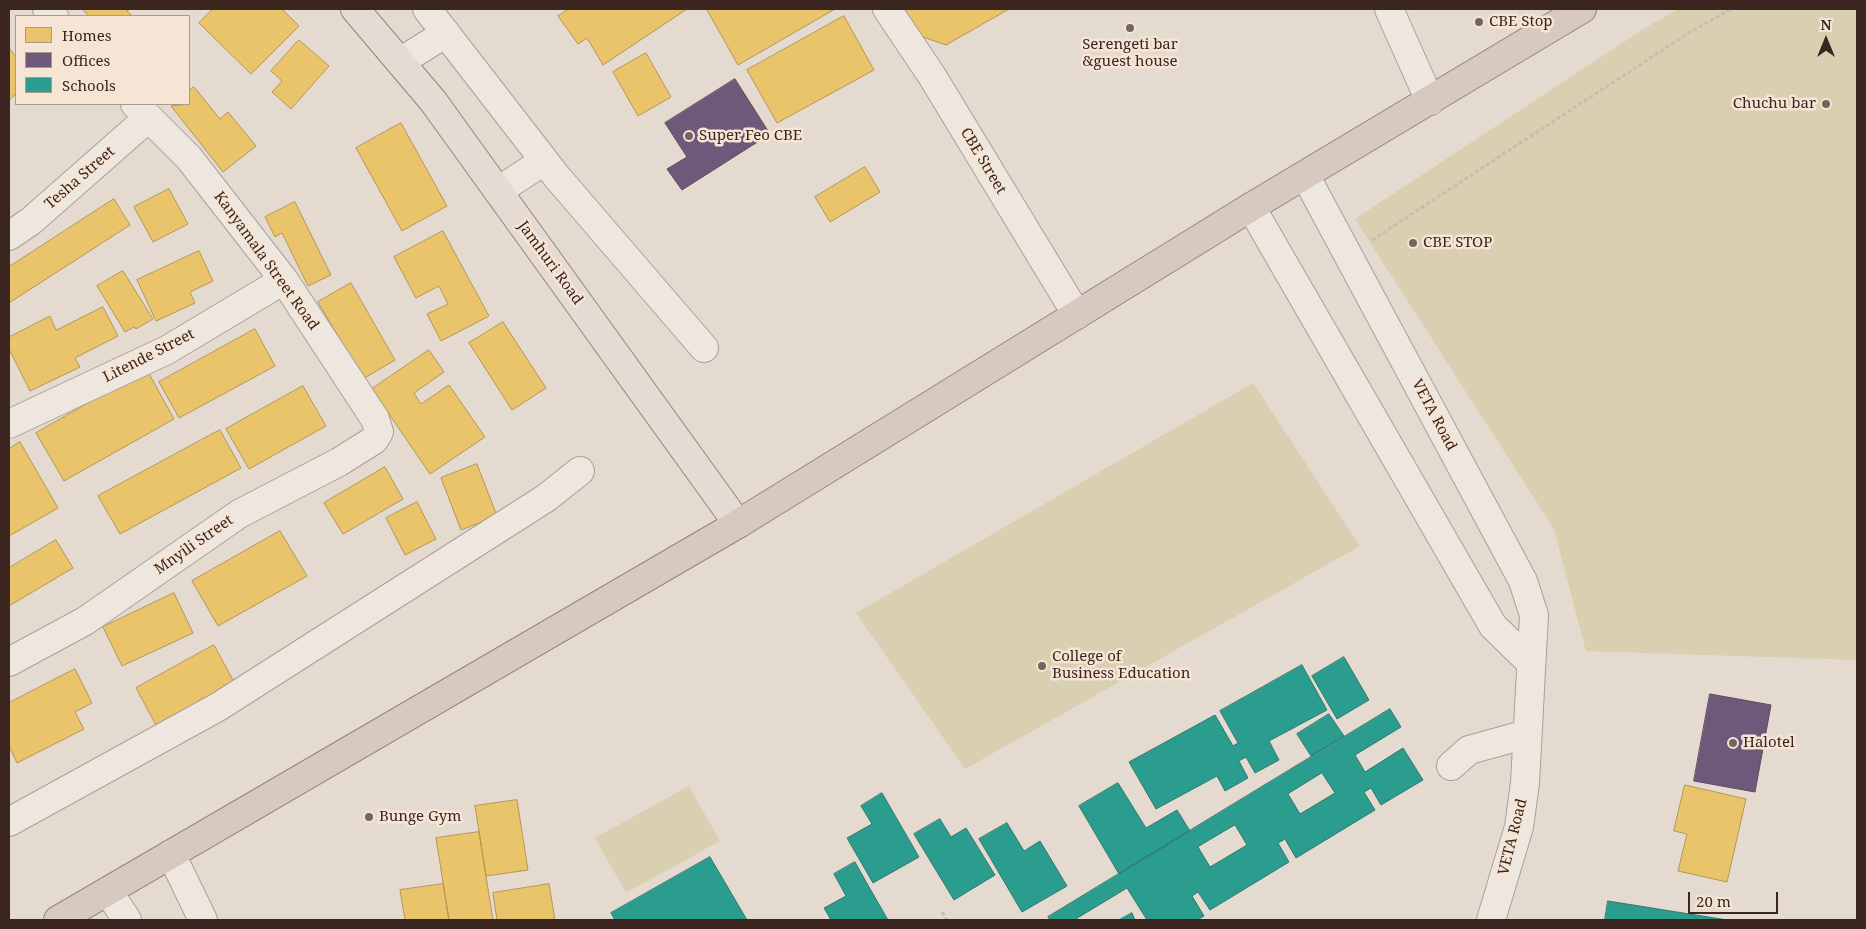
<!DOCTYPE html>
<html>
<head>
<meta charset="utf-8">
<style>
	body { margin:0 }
	#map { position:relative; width:1866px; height:929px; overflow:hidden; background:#e5dacf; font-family:"Noto Serif",serif }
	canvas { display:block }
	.frame { position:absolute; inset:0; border:10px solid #3a261f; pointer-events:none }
	.legend { position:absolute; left:15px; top:15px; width:175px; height:90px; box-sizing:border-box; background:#f6e5d5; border:1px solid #ab998c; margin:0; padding:6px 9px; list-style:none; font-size:15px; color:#3a261f }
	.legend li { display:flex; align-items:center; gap:10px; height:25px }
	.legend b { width:25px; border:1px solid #ab998c }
	.north { position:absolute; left:1801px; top:15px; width:50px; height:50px; -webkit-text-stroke:4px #f6e5d5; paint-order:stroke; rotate:0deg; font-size:14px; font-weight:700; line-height:20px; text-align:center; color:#3a261f }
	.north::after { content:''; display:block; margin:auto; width:18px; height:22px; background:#3a261f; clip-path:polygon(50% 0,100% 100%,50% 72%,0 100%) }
	.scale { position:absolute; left:1688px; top:892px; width:90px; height:22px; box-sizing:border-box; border:2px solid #3a261f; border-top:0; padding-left:6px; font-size:15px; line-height:18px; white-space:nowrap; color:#3a261f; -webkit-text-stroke:4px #f6e5d5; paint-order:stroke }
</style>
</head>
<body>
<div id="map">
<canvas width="1866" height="929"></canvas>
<div class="frame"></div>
<ul class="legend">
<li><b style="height:14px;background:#e9c46a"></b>Homes</li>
<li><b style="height:14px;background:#6d597a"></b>Offices</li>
<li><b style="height:14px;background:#2a9d8f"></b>Schools</li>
</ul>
<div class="north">N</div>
<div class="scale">20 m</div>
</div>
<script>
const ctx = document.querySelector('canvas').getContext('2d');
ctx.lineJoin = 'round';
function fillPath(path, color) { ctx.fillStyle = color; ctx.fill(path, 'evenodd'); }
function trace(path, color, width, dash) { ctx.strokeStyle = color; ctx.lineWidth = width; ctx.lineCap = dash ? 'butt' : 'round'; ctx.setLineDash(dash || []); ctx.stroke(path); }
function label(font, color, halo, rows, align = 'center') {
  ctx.font = font + ' "Noto Serif",serif'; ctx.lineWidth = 5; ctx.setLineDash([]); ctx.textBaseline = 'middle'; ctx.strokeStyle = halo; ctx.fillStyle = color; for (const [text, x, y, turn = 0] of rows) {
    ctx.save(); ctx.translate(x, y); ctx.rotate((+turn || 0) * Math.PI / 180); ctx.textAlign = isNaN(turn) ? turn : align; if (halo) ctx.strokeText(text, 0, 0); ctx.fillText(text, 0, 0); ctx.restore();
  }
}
fillPath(new Path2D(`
	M1678,9h179v651l-271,-9 -32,-122 -199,-310 290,-191z
	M1253,383l107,163 -395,223 -109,-156z
	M689,786l31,55 -94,52 -31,-55z`), '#d8d0b1');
const homes = new Path2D(`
	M83,9h47l-3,2 5,5h-43z
	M213,9h69l17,17 -48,48 -52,-51z
	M569,9h118l-84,56 -16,-27 -9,6 -20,-28z
	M710,9h125l-97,56 -31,-55z
	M905,9h104l-63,36 -26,-9z
	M844,16l30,54 -97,53 -30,-53z
	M299,40l30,26 -38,43 -19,-17 10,-11 -11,-10z
	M9,48l7,9v37l-7,6z
	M646,53l25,44 -33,19 -25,-44z
	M194,87l26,32 8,-7 28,34 -33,26 -52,-66 18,-2v-13z
	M401,123l46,83 -45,25 -46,-83z
	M865,167l15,25 -50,30 -15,-25z
	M169,189l19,35 -35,18 -19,-35z
	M114,199l16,26 -121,78v-36z
	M295,202l36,73 -23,11 -26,-53 -7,4 -10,-20z
	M443,231l46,85 -48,25 -14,-27 21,-10 -9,-18 -23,12 -22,-41z
	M199,251l14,30 -23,11 5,11 -39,18 -19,-41z
	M123,271l30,48 -17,10 -2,-2 -9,5 -28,-46z
	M351,283l44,77 -32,19 -45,-77z
	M103,307l15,29 -43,22 5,9 -50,24 -21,-42v-12l41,-21 6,14z
	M503,322l43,66 -34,22 -43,-67z
	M255,329l20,37 -96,52 -20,-36z
	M429,350l15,22 -30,21 7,11 28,-19 36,52 -55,37 -58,-85z
	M147,370l27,49 -110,62 -28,-48z
	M303,386l23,40 -77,43 -23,-40z
	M220,430l21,38 -121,66 -22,-38z
	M20,442l38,66 -49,28v-87z
	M477,464l20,52 -36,14 -20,-52z
	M385,467l18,32 -60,35 -19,-31z
	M417,502l19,37 -31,16 -19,-37z
	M280,531l27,45 -89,50 -26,-45z
	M56,540l17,28 -64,38v-38z
	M174,593l19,40 -71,33 -19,-39z
	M214,645l20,37 -78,43 -20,-37z
	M75,669l17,34 -17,9 9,17 -67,34 -8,-17v-43z
	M1685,785l61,14 -19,83 -49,-11 9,-37 -13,-3z
	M517,800l11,70 -42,6 -11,-70z
	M479,832l14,88h-44l-13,-82z
	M443,884l6,36h-44l-5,-30z
	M549,884l6,36h-58l-4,-27z`);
fillPath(homes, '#e9c46a');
trace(homes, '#b49554', 1);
const offices = new Path2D(`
	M735,79l35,55 -88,56 -15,-21 20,-12 -22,-34z
	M1710,694l61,11 -16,87 -61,-11z`);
fillPath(offices, '#6d597a');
trace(offices, '#5e4a5f', 1);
const schools = new Path2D(`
	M1344,657l25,43 -32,19 -25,-43z
	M1302,665l25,45 -58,31 10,19 -24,13 -9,-16 -7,4 9,17 -23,13 -8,-15 -61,33 -27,-47 86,-47 18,31 5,-3 -18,-32z
	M1390,709l11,18 -46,28 10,17 38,-24 20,32 -42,25 -10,-17 -7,4 11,18 -79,48 -11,-19 -7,4 11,19 -79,48 -12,-18 -6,4 12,20 -7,4h-50l-20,-32 -53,32h-24l-2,-3zM1322,773l13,20 -35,21 -12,-20zM1235,825l12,20 -37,22 -12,-20z
	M1329,714l15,22 -33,20 -14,-22z
	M1118,783l28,45 31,-18 13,21 -71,43 -40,-68z
	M882,793l37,64 -46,26 -26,-45 25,-14 -11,-18z
	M940,819l11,18 15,-9 29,47 -41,25 -40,-66z
	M1007,823l17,28 16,-10 27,45 -45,26 -43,-73z
	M710,857l37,63h-132l-4,-7z
	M855,862l14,25 19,33h-57l-7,-12 22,-12 -12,-22z
	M1608,901l119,19h-122z
	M1132,913l3,7h-16z`);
fillPath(schools, '#2a9d8f');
trace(schools, '#2f796d', 1);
const minor = new Path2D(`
	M47,9l7,7
	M427,9l130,168 147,171
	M887,9l45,67 145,239
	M1389,9l41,92
	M400,62l46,-29
	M1305,175l218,406 11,34 -9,168 -6,44 -28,93
	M498,191l46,-30
	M1251,207l242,419 37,36
	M9,236l22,-15 117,-103
	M9,424l158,-74 117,-70
	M9,662l76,-41 154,-107 100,-52 35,-22 5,-8 -4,-13 -91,-139 -95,-122 -54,-54
	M1451,766l18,-16 58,-16
	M9,822l209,-115 328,-209 34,-27
	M171,854l32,66
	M108,891l19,29`);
const major = new Path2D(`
	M355,9l78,92 305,423`);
const highway = new Path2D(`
	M58,920l680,-396 513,-317 331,-198`);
trace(minor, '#ab9f97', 30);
trace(major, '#90857e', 30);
trace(highway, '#90857e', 30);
trace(new Path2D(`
	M1372,240l318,-208 41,-23
	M942,912l5,8`), '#c6bdb7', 3, [4, 2.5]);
trace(minor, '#eee7e0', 28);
trace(major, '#e5dbd2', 28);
trace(highway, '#d8c9c0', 28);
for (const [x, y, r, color] of [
	[1479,22,5,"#76655d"],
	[1130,28,5,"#76655d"],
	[1826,104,5,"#76655d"],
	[689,136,5,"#76655d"],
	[1413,243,5,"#76655d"],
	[1042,666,5,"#76655d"],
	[1733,743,5,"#76655d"],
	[369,817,5,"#76655d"]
]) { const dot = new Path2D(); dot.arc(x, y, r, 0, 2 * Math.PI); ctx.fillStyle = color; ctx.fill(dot); trace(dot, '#f6e5d5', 2); }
label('15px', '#3a261f', '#f6e5d5', [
	["CBE Stop",1489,22],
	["Serengeti bar",1130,45,"center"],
	["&guest house",1130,62,"center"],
	["Chuchu bar",1816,104,"right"],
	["Super Feo CBE",699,136],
	["CBE STOP",1423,243],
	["College of",1052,657],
	["Business Education",1052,674],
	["Halotel",1743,743],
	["Bunge Gym",379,817]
], 'left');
label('15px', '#3a261f', '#f6e5d5', [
	["CBE Street",983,161,59],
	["Tesha Street",80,178,-41],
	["Kanyamala Street Road",266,261,54],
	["Jamhuri Road",550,263,54],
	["Litende Street",149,356,-27],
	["VETA Road",1434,415,62],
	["Mnyili Street",194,545,-35],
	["VETA Road",1513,837,-76]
]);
</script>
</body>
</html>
